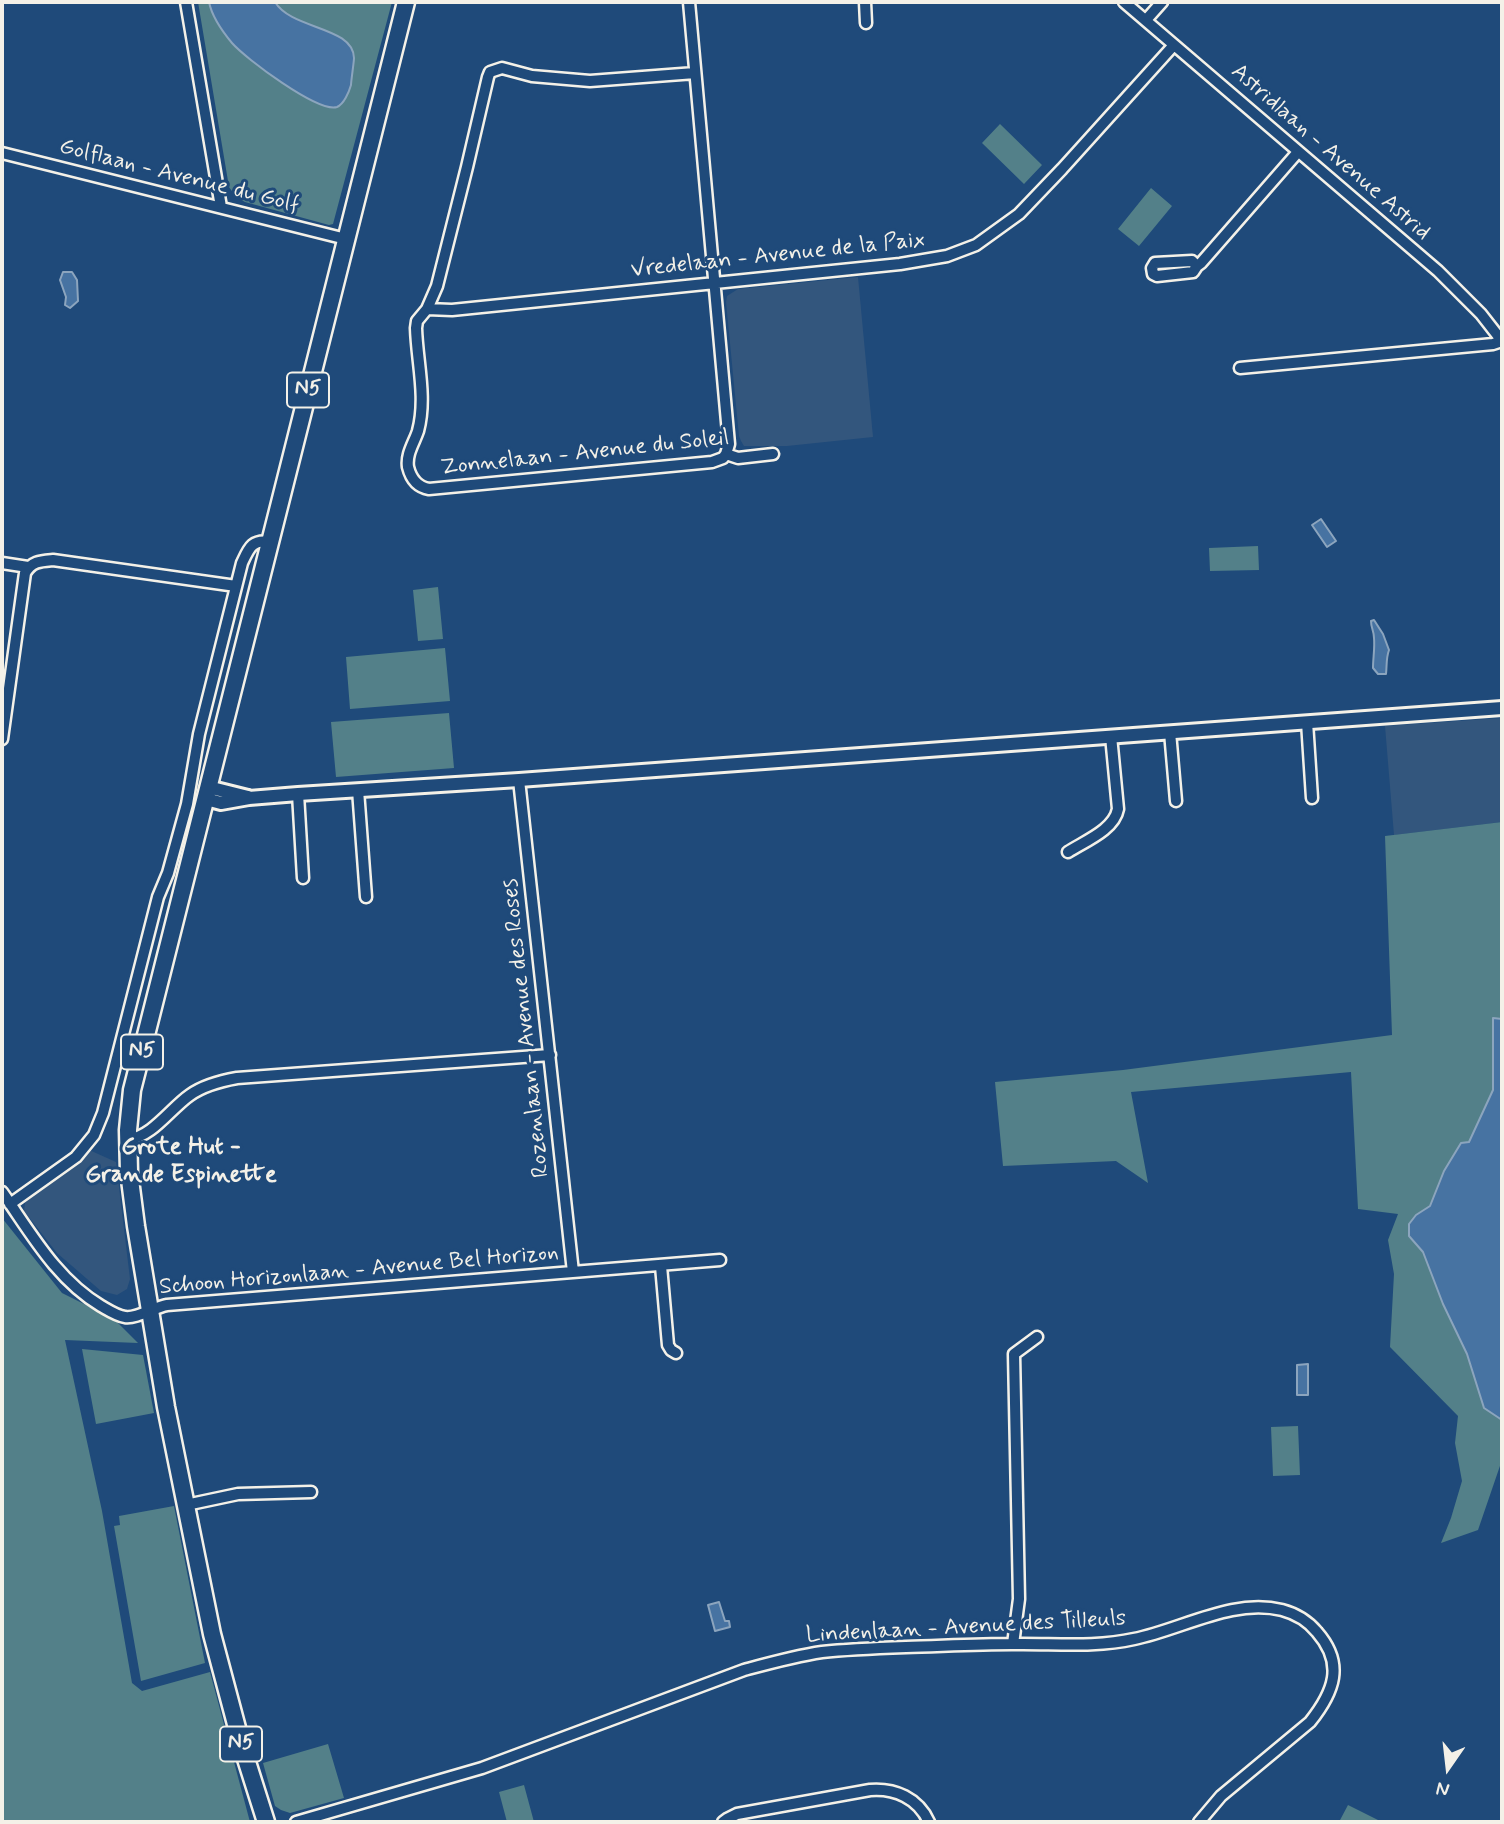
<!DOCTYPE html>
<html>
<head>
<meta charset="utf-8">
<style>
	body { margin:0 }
	#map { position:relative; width:1504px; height:1824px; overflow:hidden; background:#1f4a7a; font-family:Mynerve,sans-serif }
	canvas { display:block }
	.frame { position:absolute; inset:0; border:4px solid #f4f1e8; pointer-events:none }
	.north { position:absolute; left:1413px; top:1733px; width:70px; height:70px; -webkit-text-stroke:5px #1f4a7a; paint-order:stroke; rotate:194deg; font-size:19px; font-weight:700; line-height:28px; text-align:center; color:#f4f1e8 }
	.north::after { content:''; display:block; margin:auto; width:24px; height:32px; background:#f4f1e8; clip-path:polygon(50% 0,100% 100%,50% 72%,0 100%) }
</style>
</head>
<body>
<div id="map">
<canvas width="1504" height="1824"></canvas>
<div class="frame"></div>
<div class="north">N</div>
</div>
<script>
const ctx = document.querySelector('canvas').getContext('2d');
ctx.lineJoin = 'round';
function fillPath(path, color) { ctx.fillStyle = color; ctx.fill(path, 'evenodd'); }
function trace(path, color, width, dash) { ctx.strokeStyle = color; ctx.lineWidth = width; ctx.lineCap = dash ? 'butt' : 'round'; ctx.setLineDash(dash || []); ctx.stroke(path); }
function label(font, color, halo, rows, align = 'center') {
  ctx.font = font + ' Mynerve,sans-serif'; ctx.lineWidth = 6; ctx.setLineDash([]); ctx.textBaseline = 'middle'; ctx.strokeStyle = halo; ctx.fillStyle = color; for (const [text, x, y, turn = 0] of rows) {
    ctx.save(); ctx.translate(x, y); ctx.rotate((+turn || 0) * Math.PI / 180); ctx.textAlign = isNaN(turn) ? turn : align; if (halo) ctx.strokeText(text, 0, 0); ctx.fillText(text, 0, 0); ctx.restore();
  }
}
fillPath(new Path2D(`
	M858,277l15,160 -86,9h-43l-3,-5 -2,-5 -13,-134 1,-6 11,-7z
	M1502,718v104l-108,13 -9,-109z
	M87,1149l29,13 14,117 -3,10 -10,6 -16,-4 -44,-38 -33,-42 1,-8 4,-6 45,-31z`), '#33567d');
fillPath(new Path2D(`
	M198,2h194l-59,222 -4,1 -84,-23 -9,-5 -7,-10z
	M1000,124l42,41 -18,19 -42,-41z
	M1151,188l21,18 -33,40 -21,-17z
	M1258,546l1,24 -49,1 -1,-23z
	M438,587l5,52 -25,2 -5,-51z
	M445,648l5,53 -100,8 -4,-52z
	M449,713l5,55 -118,9 -5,-55z
	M1502,822v197l-9,-1v72l-24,52 -25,29 -14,35 -14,9 -7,9v12l14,16 20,52 24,50 17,54 18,12v40l-24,70 -37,13 10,-25 11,-37 -7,-38 3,-27 -68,-69 4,-73 -6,-34 10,-26 -40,-5 -7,-137 -220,20 17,91 -32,-22 -113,5 -8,-84 128,-12 269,-35 -7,-199z
	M2,1218l60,75 52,26 24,24 -73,-3 37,171 30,172 10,8 68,-19 40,150h-248z
	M82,1349l61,6 11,58 -58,11z
	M1298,1426l2,49 -27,1 -2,-49z
	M174,1506l31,157 -64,18 -27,-155 6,-1 -1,-9z
	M328,1744l16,54 -54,15 -9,-3 -6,-4 -12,-43z
	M524,1785l10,37h-27l-8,-30z
	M1348,1805l34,17h-43z`), '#538089');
const water = new Path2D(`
	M209,2h66c17,28 78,24 79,56 0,4 -3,23 -3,27 -2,7 -7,19 -14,22 -19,6 -92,-49 -105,-64 -10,-12 -20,-26 -23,-41z
	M63,272h9l5,8 1,21 -8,7 -5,-3 1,-8 -6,-17z
	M1321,519l15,22 -9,6 -15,-22z
	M1374,620l9,14 6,16c-3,8 -2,15 -3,24h-8l-5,-6c0,-10 2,-20 1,-30 0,-7 -3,-10 -3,-17z
	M1493,1018l9,1v401l-18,-12 -17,-54 -24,-50 -20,-52 -14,-16v-12l7,-9 14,-9 14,-35 17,-28 8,-1 24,-52z
	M1308,1364v31h-11v-30z
	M719,1602l6,19h4l1,6 -15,4 -7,-26z`);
fillPath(water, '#4773a2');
trace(water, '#8ca5be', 2);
const minor = new Path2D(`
	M186,2l35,205
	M689,2l40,442 -3,10
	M865,2l1,21
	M1124,2l314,269 43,43 21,27
	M1146,20l16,-18
	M695,73l-105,8 -58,-5 -30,-8 -12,4 -2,5 -21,90 -30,119 -10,23 -10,12 -1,7c1,34 11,69 2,103 -4,12 -12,23 -10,36 3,12 9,20 21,22l283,-27 11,-4 3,-4 12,4 35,-4
	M2,153l344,86
	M1197,266l-4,6 -36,4 -4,-2 -1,-6 3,-5 37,-2 5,5 4,-3 97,-111
	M427,309l25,1 448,-46 47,-8 29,-11 43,-31 43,-45 112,-124
	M1240,368l253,-24 9,-3
	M2,563l26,4
	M1307,722l5,76
	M1170,732l6,69
	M2,739l23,-166c7,-12 16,-12 28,-13l183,26
	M519,780l54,492
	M358,790l8,107
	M298,794l5,84
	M1068,852c17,-11 46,-22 50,-43l-7,-73
	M129,1139c23,-2 42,-31 61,-44 14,-10 30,-14 47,-17l313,-23
	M2,1192c29,41 54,87 99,114 7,4 16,10 24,11 11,2 30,-10 42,-12l553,-45
	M10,1204l66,-47 18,-22 9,-22 55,-216 10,-24 19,-69 12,-70 43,-171c7,-15 10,-24 28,-21
	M661,1266l7,79 3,5 5,3
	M186,1505l52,-11 73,-2
	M1013,1644l6,-45 -5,-245 23,-17
	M296,1822l186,-54 262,-98c26,-7 51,-14 78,-18 28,-3 56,-4 84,-5 36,-1 71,-3 106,-3 40,-1 82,4 122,-5 49,-10 98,-41 148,-29 15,4 26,11 35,22 28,32 17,60 -7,90l-89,74 -22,26
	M723,1822l4,-3 10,-5 133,-24c25,-2 48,8 59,32`);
const tertiary = new Path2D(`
	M208,787l40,10
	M206,799l15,4 28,-5 49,-4 221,-14 983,-72`);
const primary = new Path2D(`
	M266,1822l-25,-79 -29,-109 -46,-227 -30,-181 -7,-54 -1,-42 4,-40 12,-47 262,-1041`);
trace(minor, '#f4f1e8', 15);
trace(tertiary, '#f4f1e8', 18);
trace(primary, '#f4f1e8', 21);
trace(minor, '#1f4a7a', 10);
trace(tertiary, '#1f4a7a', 12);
trace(primary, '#1f4a7a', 16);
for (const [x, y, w] of [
	[308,390,42],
	[142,1052,42],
	[241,1744,42]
]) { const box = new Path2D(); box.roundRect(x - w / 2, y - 17.5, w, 35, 5); ctx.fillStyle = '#1f4a7a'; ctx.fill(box); trace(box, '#f4f1e8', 2); }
label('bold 21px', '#f4f1e8', null, [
	["N5",308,390],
	["N5",142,1052],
	["N5",241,1744]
]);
label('23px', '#f4f1e8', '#1f4a7a', [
	["Astridlaan - Avenue Astrid",1330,153,41],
	["Golflaan - Avenue du Golf",179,177,14],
	["Vredelaan - Avenue de la Paix",778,256,-6],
	["Zonnelaan - Avenue du Soleil",585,454,-6],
	["Rozenlaan - Avenue des Roses",527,1028,-96],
	["Schoon Horizonlaan - Avenue Bel Horizon",359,1271,-5],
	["Lindenlaan - Avenue des Tilleuls",966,1628,-3]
]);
label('bold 24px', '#f4f1e8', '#1f4a7a', [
	["Grote Hut -",181,1148],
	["Grande Espinette",181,1176]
]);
</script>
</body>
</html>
